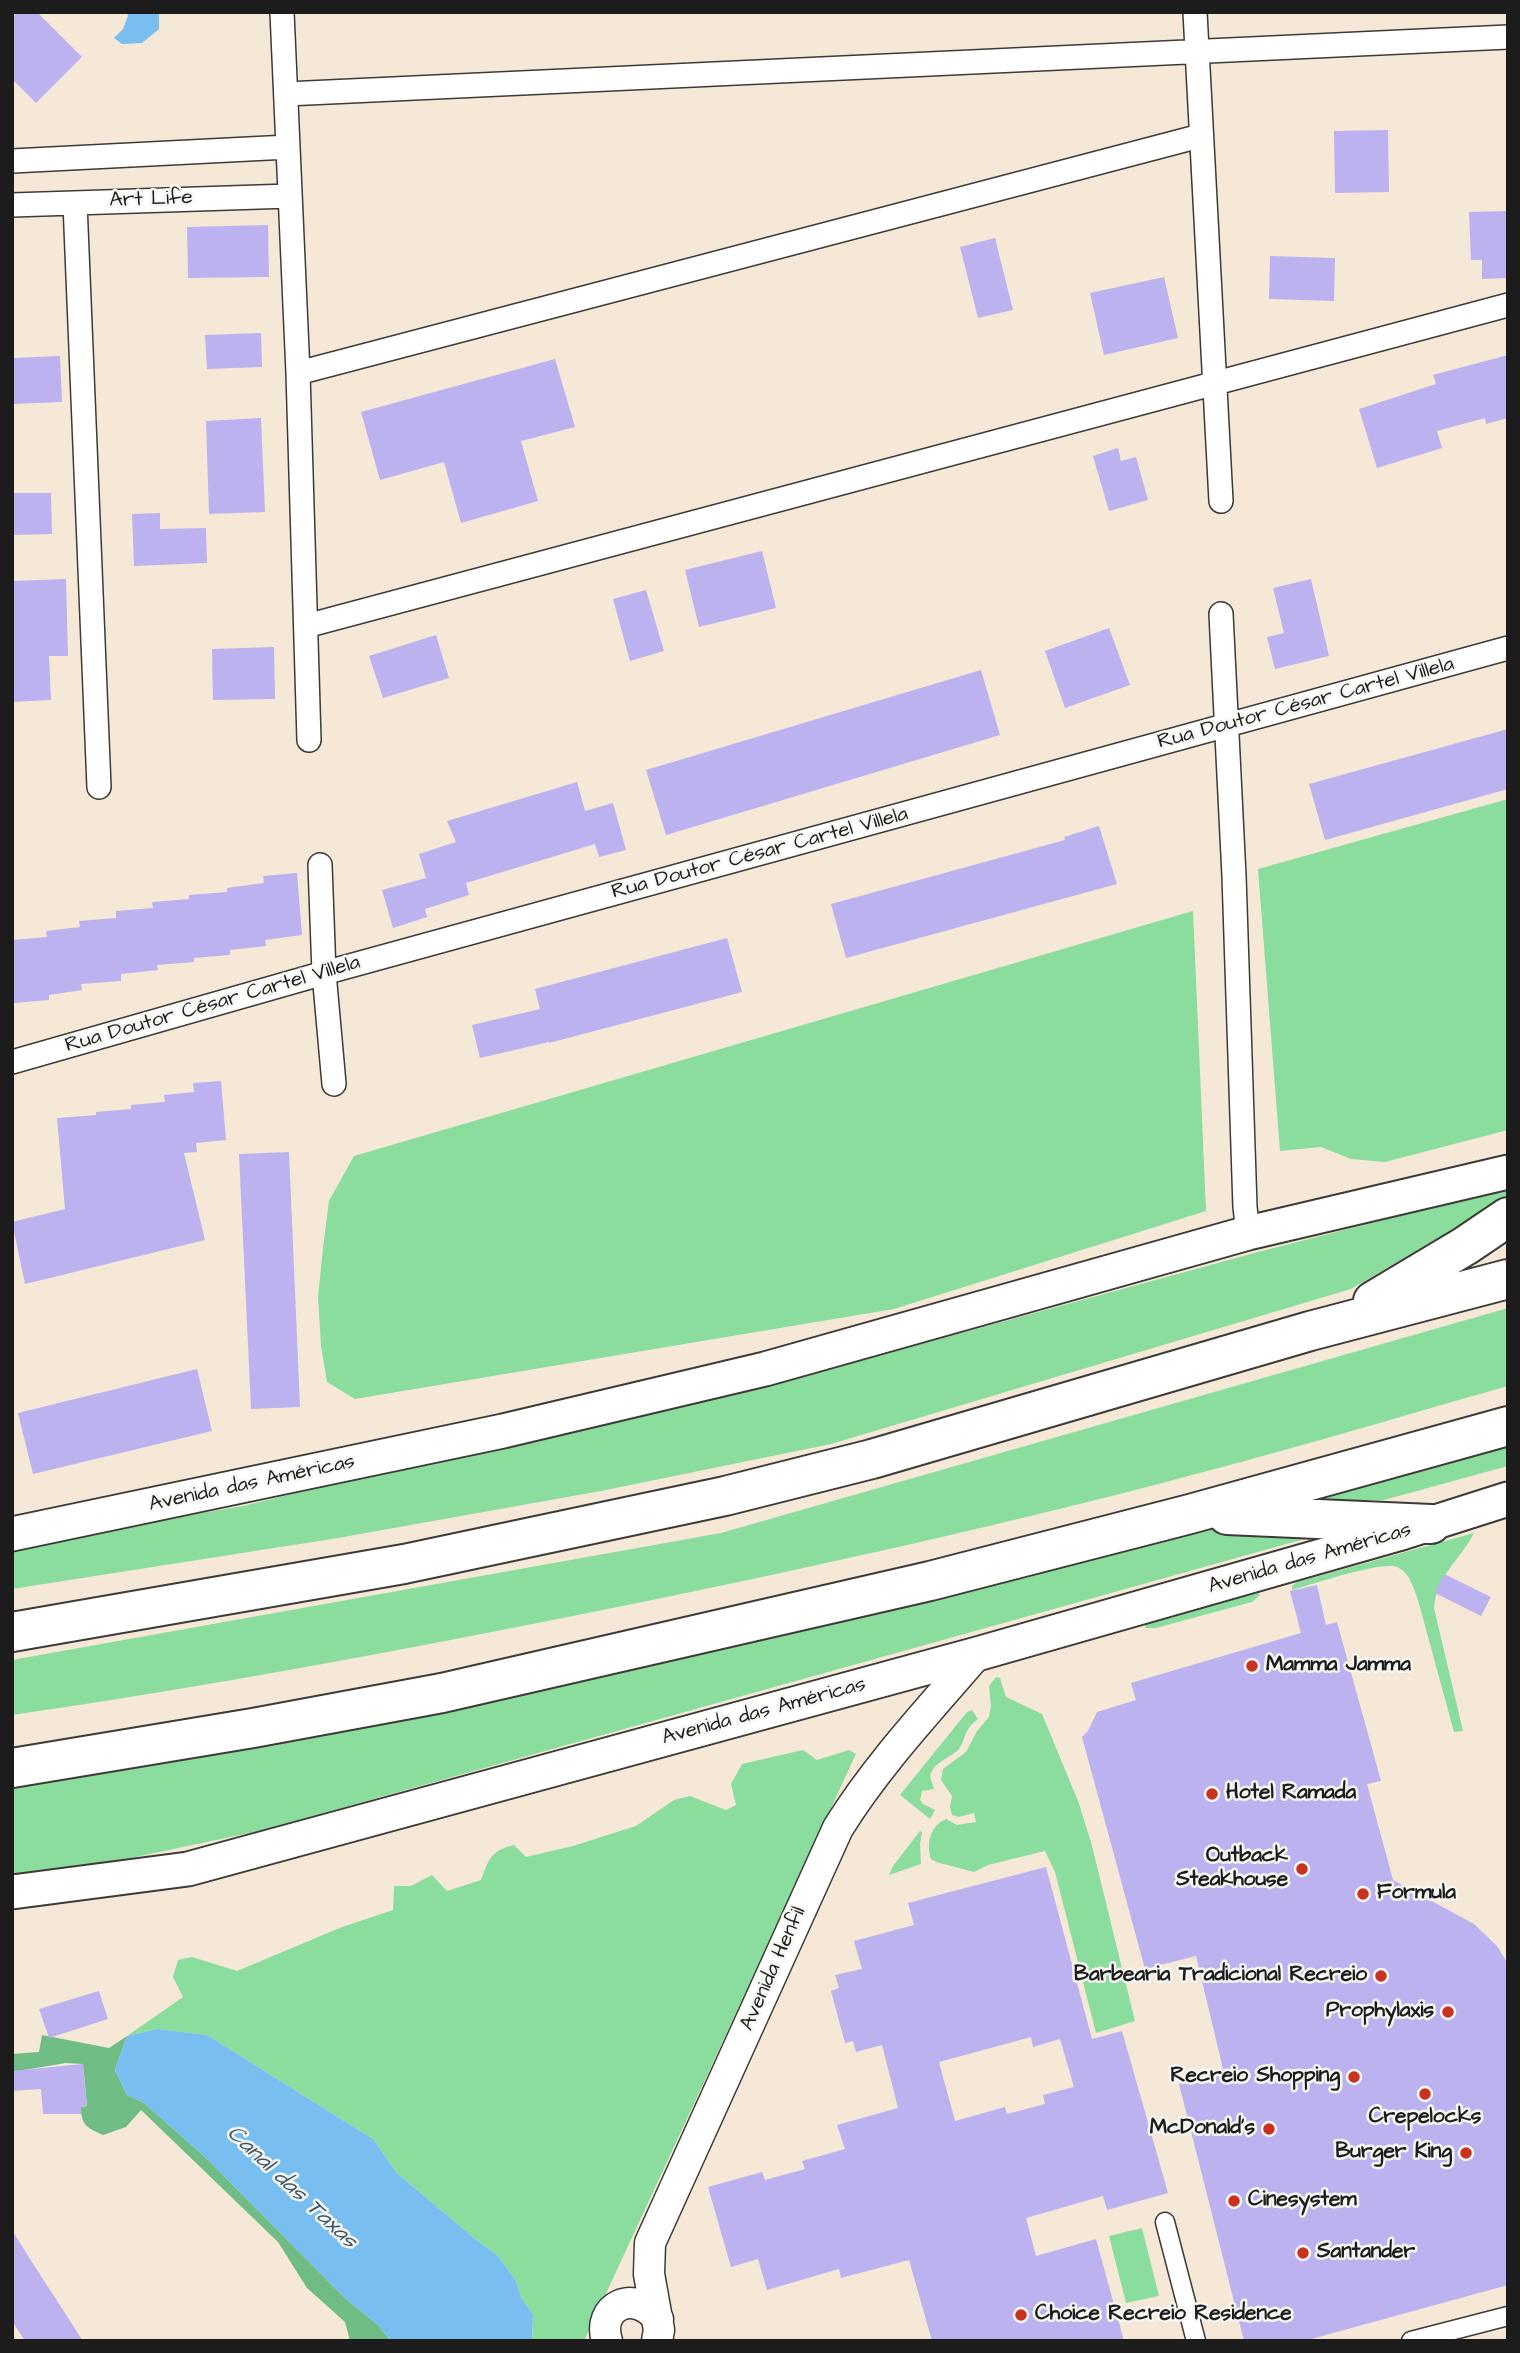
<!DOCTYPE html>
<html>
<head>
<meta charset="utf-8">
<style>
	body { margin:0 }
	#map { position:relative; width:1520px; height:2353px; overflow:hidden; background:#f5e8d7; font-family:"Architects Daughter",sans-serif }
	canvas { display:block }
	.frame { position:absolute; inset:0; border:14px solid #1c1c1c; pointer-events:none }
</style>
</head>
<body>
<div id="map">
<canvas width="1520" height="2353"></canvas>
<div class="frame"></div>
</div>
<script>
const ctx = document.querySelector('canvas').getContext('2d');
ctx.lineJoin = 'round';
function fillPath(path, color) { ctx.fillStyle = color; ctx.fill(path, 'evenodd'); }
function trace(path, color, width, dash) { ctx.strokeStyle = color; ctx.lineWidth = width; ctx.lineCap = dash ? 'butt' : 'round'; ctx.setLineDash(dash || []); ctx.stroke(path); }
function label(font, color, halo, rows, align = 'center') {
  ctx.font = font + ' "Architects Daughter",sans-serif'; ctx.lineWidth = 5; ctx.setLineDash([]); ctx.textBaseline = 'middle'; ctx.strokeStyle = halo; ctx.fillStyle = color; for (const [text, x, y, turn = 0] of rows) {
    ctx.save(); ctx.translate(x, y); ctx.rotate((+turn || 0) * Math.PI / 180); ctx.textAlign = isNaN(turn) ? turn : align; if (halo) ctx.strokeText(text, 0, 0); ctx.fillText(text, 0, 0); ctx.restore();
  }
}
fillPath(new Path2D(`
	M1508,799v331l-123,32 -34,-3 -30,-12 -41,4 -22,-282z
	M1193,911l13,300 -312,98 -539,90 -28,-17 -6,-36 -3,-49 5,-49 6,-47 25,-45z
	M1508,1188v9l-157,92 -520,155 -230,47 -263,47 -326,51v-44l231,-39 299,-73 269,-59 447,-122z
	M1508,1308v78c-89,25 -178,52 -267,76 -220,60 -444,109 -668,154 -186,37 -373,72 -561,99v-55l709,-127z
	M1508,1432v34l-124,34h-58l-51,-4z
	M1218,1523l97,13 -1056,295 -133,28 -67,12 -47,4v-100z
	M1474,1533c-13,26 -38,43 -40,75l29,123 -9,1 -36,-132c-4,-11 -8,-26 -19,-32 -13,-9 -88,17 -107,22v-4l5,-4z
	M1259,1593l1,2 -8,7 -96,26h-11v-4l5,-3z
	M996,1677l4,1 6,19 36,17 36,87 13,41 44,179 -39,12 -41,-161 -10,-21 -57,14 -14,7 -38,-10 -5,-3c-5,-15 -1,-33 15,-40l11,6 19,-3 -2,-9 -15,4 -7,-2 -2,-8 2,-11 -11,-16 2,-11 23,-17 11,-21 12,-14 2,-11 -2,-20z
	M972,1710l6,9c-17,13 -12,24 -21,32 -8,7 -22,11 -26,22 -2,5 2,11 3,16l-12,2 -2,9 3,4 12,6 -5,9 -30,-24 67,-83z
	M803,1750l14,10 32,-10 7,4 -272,587h-52l1,-26 -12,-18 -5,-16 -18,-25 -24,-18 -77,-65 -24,-34 -166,-104 -50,-6 -30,7 56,-39 -10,-20 5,-17 14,-3 45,14 105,-44 51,-17 1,-24h17l21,-11 15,16 34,-11c8,-21 9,-29 33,-35l12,12 47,-11 63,-20 38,-26 16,-4 36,14 10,-5 -5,-21 11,-20z
	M920,1831l2,1 -2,12 1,20 -32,11 4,-9z
	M1142,2228l17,68 -33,7 -17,-67z`), '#8bdd9e');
fillPath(new Path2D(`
	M42,2035l67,13 18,-12 -12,34 12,25 17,8 60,53 142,143 32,26 13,16h-41l-5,-19 -38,-34 -29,-46 -137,-132 -15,17 -23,8c-16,-7 -22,-10 -22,-28l6,-1 -4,-42 -17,-1 -54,9v-18l27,-2z`), '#70bc85');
fillPath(new Path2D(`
	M127,12h32v17l-17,14 -20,1 -8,-6 9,-9 5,-13z
	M157,2029l50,6 166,104 24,34 77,65 24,18 18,25 5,16 12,18 -1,26h-141l-13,-16 -32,-26 -142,-143 -60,-53 -17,-8 -12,-25 12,-34z`), '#79bef0');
fillPath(new Path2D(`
	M12,12h25l45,45 -46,46 -24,-24z
	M1388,130l1,62 -54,1 -1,-62z
	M1508,211v67l-26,1v-19h-11l-2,-48z
	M268,225l1,52 -81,1 -1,-51z
	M995,238l18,72 -35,8 -18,-71z
	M1270,256l65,2 -1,43 -65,-2z
	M1164,277l14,61 -74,17 -14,-62z
	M261,333l1,34 -55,2 -2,-34z
	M1508,355v63l-22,6 -1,-6 -48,13 5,17 -65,20 -18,-59 77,-25 -3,-9z
	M60,356l2,46 -50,2v-46z
	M555,359l20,68 -54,14 17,60 -77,22 -17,-61 -64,18 -19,-68z
	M261,418l4,94 -56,2 -3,-93z
	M1118,448l3,13 15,-4 12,43 -39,11 -16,-55z
	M12,493h39l1,41 -40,1z
	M160,513v16l46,-1 1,35 -73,3 -2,-52z
	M762,551l14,57 -77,19 -14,-57z
	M66,579l2,77h-19l2,44 -39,2v-121z
	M1311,579l18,77 -54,13 -8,-32 17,-4 -11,-45z
	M646,590l18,61 -34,10 -17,-62z
	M1109,628l21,57 -65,23 -20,-57z
	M436,635l13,43 -66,20 -14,-42z
	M274,647l1,52 -62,1 -1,-51z
	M981,670l19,65 -334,100 -20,-65z
	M1508,729v60l-183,51 -16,-56z
	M577,782l8,29 28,-8 13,47 -27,7 -4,-13 -129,39 3,12 -44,14 2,8 -34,11 -11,-38 44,-12 -7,-24 37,-12 -9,-21z
	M1099,826l18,58 -271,74 -15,-54 234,-64 -1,-3z
	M297,873l5,62 -37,5 1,6 -36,4v5l-36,3v4l-37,3 1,5 -37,4v7l-40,3 1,6 -33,5v5l-35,3 -2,-63 35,-3 -1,-6 34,-4 -1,-6 37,-3v-7l37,-3 -1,-6 37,-3v-4l38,-3v-4l37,-5 -1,-7z
	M727,938l15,54 -193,51v-1l-69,16 -8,-33 68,-16 -5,-20z
	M221,1081l5,59 -30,3 1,9 -13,1 21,87 -180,44 -13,-62 53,-13 -8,-91 39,-3v-3l35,-3v-4l34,-3 -1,-7 30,-3 -1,-9z
	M289,1152l11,255 -49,2 -12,-255z
	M197,1369l15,62 -179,43 -15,-61z
	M1444,1574l47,23 -10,19 -46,-23z
	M1317,1585l9,40 11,-3 44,159 -14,3 26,96 81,44 23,22 11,18v321l-204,56h-60l-65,-257 44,-15 -27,-113 -51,13 -63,-232 6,-6 9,-19 39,-12 -5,-17 170,-50 -11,-42z
	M1046,1867l46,172 30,-8 46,162 -61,17 -4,-14 -77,22 10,38 60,-17 28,102h-192l-23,-81 -68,18 -2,-9 -72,21 -9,-31 -27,8 -23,-80 54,-15 3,8 40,-11 -3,-8 43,-12 -8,-24 61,-17 -16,-63 -26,7 -3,-11 -8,2 -14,-52 8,-3 -4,-13 27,-6 -8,-28 60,-16 -6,-22zM1031,2037l2,10 27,-8 14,48 -31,8 2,9 -38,10 -2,-7 -50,14 -16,-59z
	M99,1991l9,28 -59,19 -10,-29z
	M83,2064l4,42 -6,1v7h-38l-2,-25 -29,2v-20z
	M12,2230l18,29 53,82h-58l-13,-20z`), '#bcb2ef');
const pedestrian = new Path2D(`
	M1165,2222l31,119
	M1411,2341l97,-25`);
const minor = new Path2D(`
	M282,12l16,361 11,367
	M1195,12l26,489
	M286,94l1222,-57
	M12,161l276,-14
	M75,203l24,584
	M12,205l278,-9
	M298,373l902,-237
	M1221,614l13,262 11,331 3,26
	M306,626l1202,-321
	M320,865l4,108 10,111
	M12,1062l312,-89 1184,-325`);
const tertiary = new Path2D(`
	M607,2341c-11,-35 28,-53 51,-22
	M657,2341l2,-11 -10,-56 1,-31 188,-415c39,-63 91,-118 139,-174`);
const secondary = new Path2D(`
	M12,1534l491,-103 262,-62 483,-136 260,-61
	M12,1892l176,-23 789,-215 421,-120 110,-35`);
const trunk = new Path2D(`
	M1373,1301l92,-55 43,-29
	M1227,1515l204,9
	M12,1632l392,-68 321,-68 147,-37 438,-128 198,-52
	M12,1768l241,-40 189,-35 488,-112 260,-67 318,-88`);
trace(pedestrian, '#3d3b38', 21);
trace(minor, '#3d3b38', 26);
trace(tertiary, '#3d3b38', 33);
trace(secondary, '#3d3b38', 37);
trace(trunk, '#3d3b38', 42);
trace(pedestrian, '#fff', 18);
trace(minor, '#fff', 23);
trace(tertiary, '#fff', 30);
trace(secondary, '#fff', 33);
trace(trunk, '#fff', 38);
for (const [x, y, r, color] of [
	[1252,1666,7,"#c8321e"],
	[1212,1794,7,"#c8321e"],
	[1302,1869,7,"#c8321e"],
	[1363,1894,7,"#c8321e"],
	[1381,1976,7,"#c8321e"],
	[1448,2012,7,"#c8321e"],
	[1354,2077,7,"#c8321e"],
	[1425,2094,7,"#c8321e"],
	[1269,2129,7,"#c8321e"],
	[1466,2153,7,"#c8321e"],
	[1234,2201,7,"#c8321e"],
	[1303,2253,7,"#c8321e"],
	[1021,2315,7,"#c8321e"]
]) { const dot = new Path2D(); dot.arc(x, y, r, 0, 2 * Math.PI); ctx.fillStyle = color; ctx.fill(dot); trace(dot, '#f6f6f2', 2.5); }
label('21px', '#1c1c1c', '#f6f6f2', [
	["Art Life",151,200,-2],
	["Rua Doutor César Cartel Villela",1306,704,-15],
	["Rua Doutor César Cartel Villela",760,854,-15],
	["Rua Doutor César Cartel Villela",213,1005,-16],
	["Avenida das Américas",252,1484,-12],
	["Avenida das Américas",1310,1559,-16],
	["Avenida das Américas",764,1712,-15],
	["Avenida Henfil",774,1969,-66]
]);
label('bold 21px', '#1c1c1c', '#f6f6f2', [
	["Mamma Jamma",1266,1666],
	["Hotel Ramada",1226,1794],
	["Outback",1288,1857,"right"],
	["Steakhouse",1288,1881,"right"],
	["Formula",1377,1894],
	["Barbearia Tradicional Recreio",1367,1976,"right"],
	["Prophylaxis",1434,2012,"right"],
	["Recreio Shopping",1340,2077,"right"],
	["Crepelocks",1425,2118,"center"],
	["McDonald's",1255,2129,"right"],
	["Burger King",1452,2153,"right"],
	["Cinesystem",1248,2201],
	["Santander",1317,2253],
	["Choice Recreio Residence",1035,2315]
], 'left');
label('italic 23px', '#3d5566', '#f6f6f2', [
	["Canal das Taxas",291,2188,43]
]);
</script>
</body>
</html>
